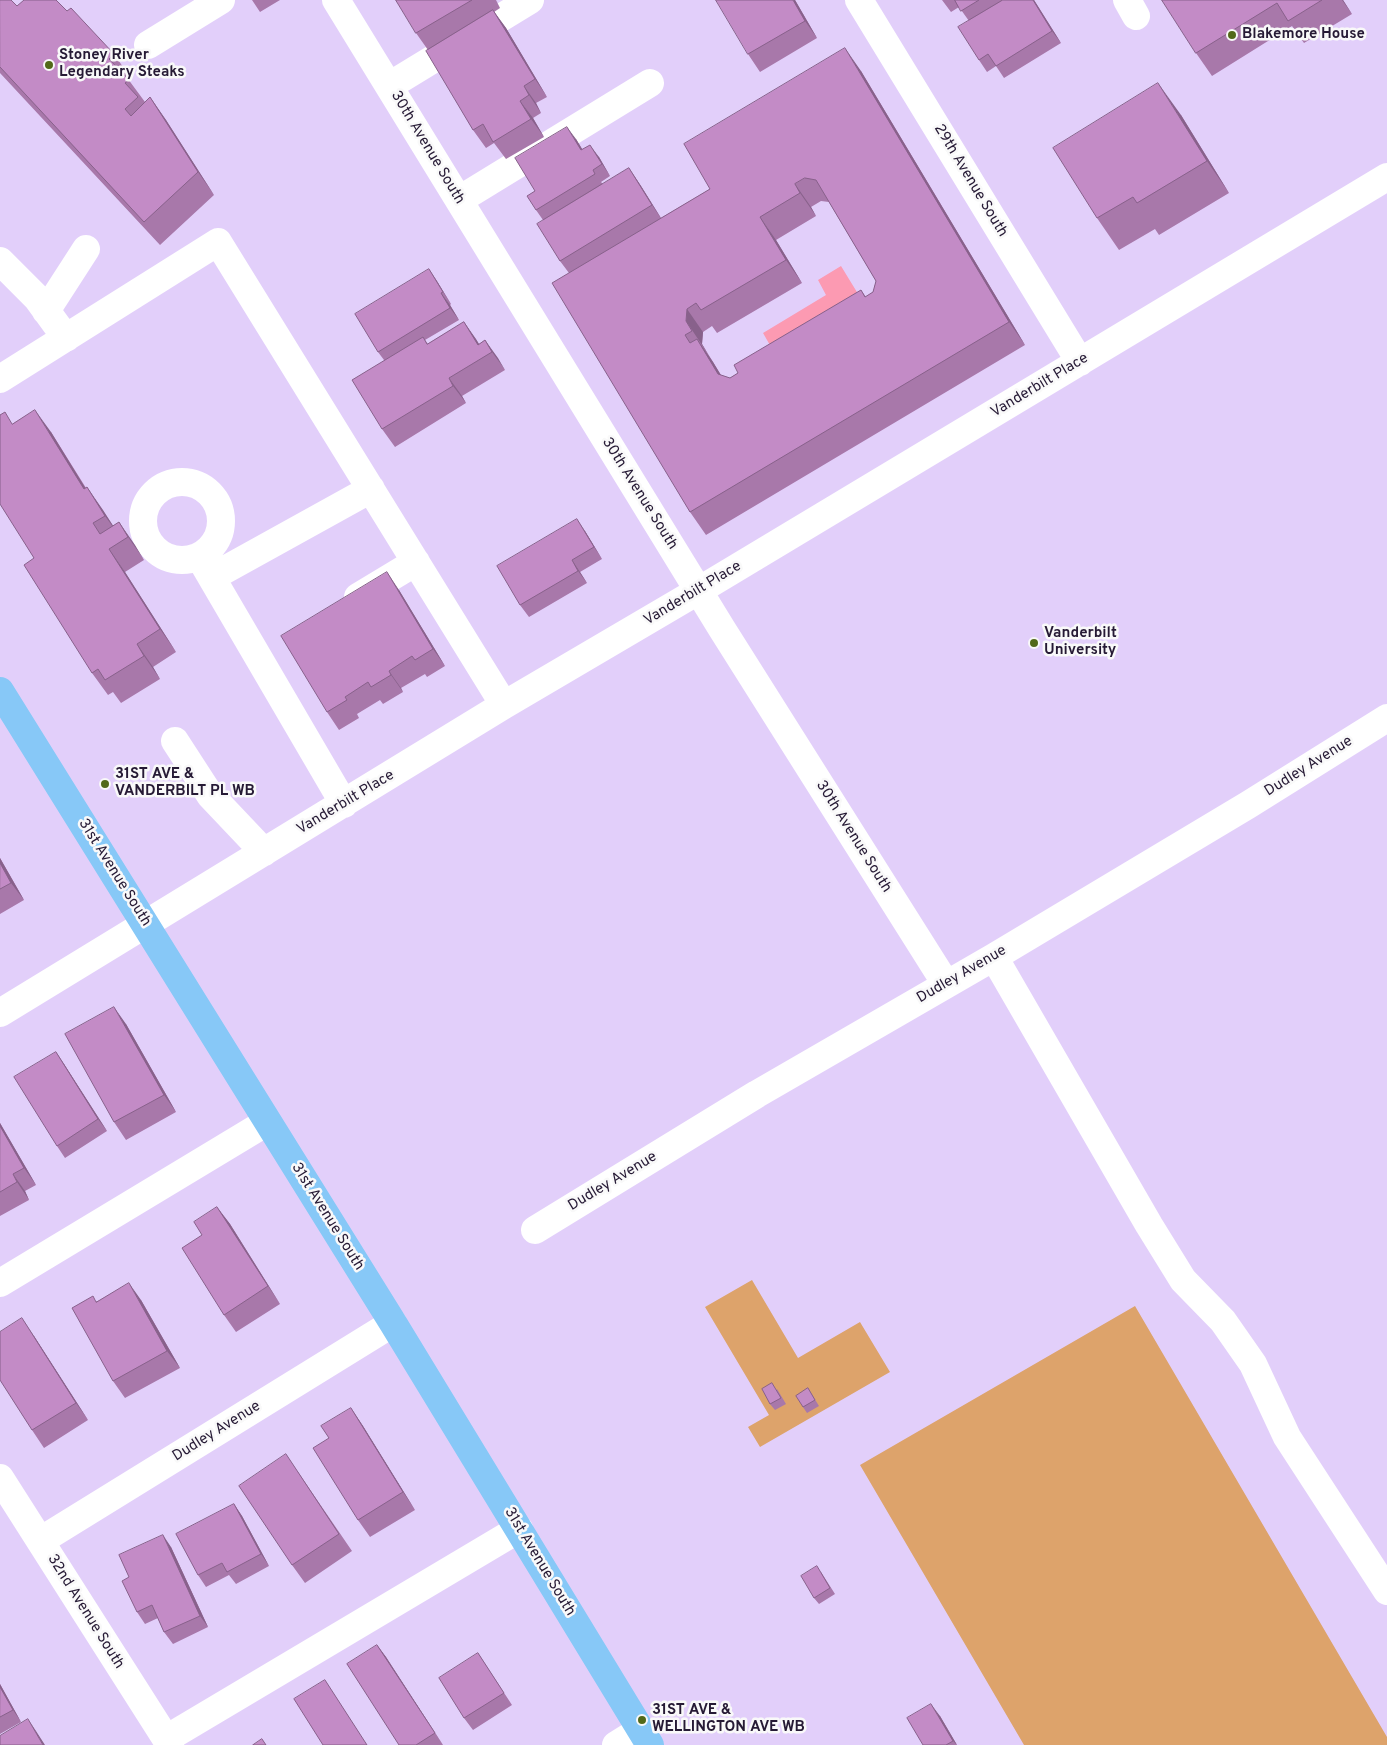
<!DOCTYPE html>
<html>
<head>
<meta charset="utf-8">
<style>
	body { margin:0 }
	canvas { display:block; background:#e2cffa }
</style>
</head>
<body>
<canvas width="1387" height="1745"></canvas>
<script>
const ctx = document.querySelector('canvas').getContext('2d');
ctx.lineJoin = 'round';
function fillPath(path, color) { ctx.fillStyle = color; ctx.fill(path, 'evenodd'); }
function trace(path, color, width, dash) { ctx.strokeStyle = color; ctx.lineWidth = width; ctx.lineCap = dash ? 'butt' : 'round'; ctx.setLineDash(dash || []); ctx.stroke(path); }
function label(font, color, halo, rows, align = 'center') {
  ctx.font = font + ' Overpass,sans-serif'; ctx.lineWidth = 5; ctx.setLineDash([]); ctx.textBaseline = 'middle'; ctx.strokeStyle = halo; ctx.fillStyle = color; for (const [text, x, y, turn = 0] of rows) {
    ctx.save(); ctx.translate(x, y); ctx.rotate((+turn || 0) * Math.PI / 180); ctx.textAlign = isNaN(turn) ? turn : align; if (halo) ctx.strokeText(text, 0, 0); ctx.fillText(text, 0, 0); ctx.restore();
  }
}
fillPath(new Path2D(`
	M752,1280l46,78 62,-36 30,50 -130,75 -12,-20 21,-12 -64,-108z
	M1135,1306l252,431v8h-363l-164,-280z`), '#dda36b');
fillPath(new Path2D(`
	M841,266l22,36 -88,52 -12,-21 63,-38 -8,-15z`), '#fc9ab2');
trace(new Path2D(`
	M336,0l386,629 224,355
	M859,0l221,362
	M1127,0l9,16
	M148,45l73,-45
	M389,86l141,-86
	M459,200l191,-117
	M0,261l37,37 29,40
	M46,311l40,-62
	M0,379l218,-137 286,463
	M143 521a39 39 0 1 1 78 0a39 39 0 1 1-78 0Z
	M199,556l145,248
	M212,577l159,-88
	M358,597l58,-35
	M175,741l35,54 54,57
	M994,957l155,268 34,55 40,41 30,43 34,73 100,154
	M0,1013l504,-308 194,-114 689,-414
	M535,1230l222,-136 237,-137 254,-152 139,-87
	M0,1283l267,-161
	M0,1478l170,267
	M40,1541l353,-218
	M166,1739l353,-210
	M616,1745l24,-15`), '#fff', 28);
trace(new Path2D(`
	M0,691l393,632 257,422`), '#87c8f7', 28);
fillPath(new Path2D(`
	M0,0l17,6 50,5 47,43 16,23 -2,2 17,23 5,-5 16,23 48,75 -54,50 -160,-172z
	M252,0h28l-20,12z
	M396,0h100l4,8 -6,4 12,16 41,69 -11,6 5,10 -8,5 11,19 -38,22 -12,-16 -8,5 -13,-18 -45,-80 -12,-17z
	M795,0l22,38 -57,34 -12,-18z
	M942,0h92l27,43 -57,35 -8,-12 -9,6 -8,-12 -10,-39 -10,-14 -8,5z
	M1162,0h181l9,14 -48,29 -12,-17 -80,50 -16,-23z
	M861,71l164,274 -319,190 -16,-23 -121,-239 -9,-12 -17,-41 -7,-10 -1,-19 41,-52 6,10 17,8 11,19 -9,6 2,2 26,-16 12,18 20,32 49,-29zM821,201l8,1 47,79 -3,11 -7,5 -5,-7 -123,83 -8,5 -9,-3 -19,-31 1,-12 9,-6 5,7 85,-50 -26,-43 40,-24 -5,-9z
	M1181,115l48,78 -70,42 -4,-6 -36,21 -22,-32z
	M429,269l22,35 -1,1 9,15 -34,20 3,4 36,-22 15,22 6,-4 20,30 -43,26 4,7 -71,44 -13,-18 2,-69 -6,-8z
	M13,423l38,9 35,56 1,-1 26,39 6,-4 25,38 -19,12 51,80 -23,15 7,12 -39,24 -8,-11 -5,3 -16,-22 -58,-115z
	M585,531l17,28 -22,13 7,11 -58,34 -9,-12z
	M399,590l46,76 -18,11 -2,-3 -24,14 2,4 -20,12 -3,-4 -23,14 2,4 -20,12 -12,-18z
	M0,858l24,42 -24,14z
	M126,1024l50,88 -50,28 -12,-18z
	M56,1052l8,12 43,67 -42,27 -8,-12z
	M0,1123l36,62 -11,6 4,9 -29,16z
	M217,1207l13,17 50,80 -44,28 -12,-17 -22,-80z
	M141,1300l39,68 -55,30 -12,-17 -17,-80z
	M34,1336l54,84 -44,28 -12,-18z
	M808,1388l11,18 -12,7 -4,-6z
	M777,1389l9,15 -11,6 -5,-6z
	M351,1408l12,18 52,84 -45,27 -12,-17 -29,-82z
	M298,1472l54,79 -47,32 -13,-18z
	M234,1504l8,12 27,50 -33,18 -7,-9 -23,12 -8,-12z
	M171,1547l37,80 -35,17 -9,-12 -6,-14 -13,6 -8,-12 -8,-35z
	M821,1572l14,22 -16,10 -5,-6z
	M377,1645l9,12 57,88h-44z
	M478,1653l34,52 -39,25 -9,-12z
	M0,1684l21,38 -21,12z
	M940,1716l17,29h-34z`), '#a878aa');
fillPath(new Path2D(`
	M793,0h2l22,38 -12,-17z
	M1033,0h1l27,43 -9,-12z
	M1342,0h1l9,14z
	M493,10l13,18 41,69 -12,-18z
	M845,48l16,23 164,274 -16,-23z
	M1158,83l23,32 48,78 -22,-32z
	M524,86l12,17 5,10 -12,-18z
	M150,97l16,23 48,75 -16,-23z
	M520,101l13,17 11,19 -13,-18z
	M567,127l9,12 14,23 -9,-12z
	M590,145l9,12 11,19 -8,-12z
	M629,168l12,18 23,37 -12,-18z
	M795,184l16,23 5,9 -16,-23z
	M760,217l16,23 26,43 -16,-23z
	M429,269l8,12 14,23 -8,-12z
	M441,293l9,12 9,15 -9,-12z
	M687,309l16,23 -1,12 6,10 -22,-33z
	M464,322l12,17 10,17 -8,-11z
	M697,339l16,23 21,35 -16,-23z
	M485,340l13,18 7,12 -13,-18z
	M449,378l13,18 4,7 -13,-17z
	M35,410l16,22 49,80 -16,-23z
	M87,487l16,23 18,28 -16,-22z
	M577,519l8,12 17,28 -8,-12z
	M119,522l16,23 9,15 -16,-23z
	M109,549l16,23 51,80 -16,-23z
	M572,560l8,12 7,11 -9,-12z
	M387,572l12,18 46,76 -12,-17z
	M137,644l16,23 7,12 -16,-23z
	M389,671l12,17 2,4 -12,-17z
	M0,858l24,42 -13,-17 -11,-20z
	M114,1007l12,17 50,88 -12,-17z
	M56,1052l8,12 43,67 -9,-12z
	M0,1123l36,62 -12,-17 -24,-42z
	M13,1174l12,17 4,9 -12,-18z
	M217,1207l13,17 50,80 -12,-18z
	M129,1283l12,17 39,68 -13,-17z
	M22,1318l12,18 54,84 -12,-17z
	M351,1408l12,18 52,84 -12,-18z
	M234,1504l8,12 27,50 -8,-12z
	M163,1535l8,12 37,80 -8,-11z
	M377,1645l9,12 57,88 -8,-12z
	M0,1684l21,38 -8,-12 -13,-23z
	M931,1704l9,12 17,29 -4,-4z
	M28,1719l8,12 9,14h-2z`), '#88618b');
const building = new Path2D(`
	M0,0h11l6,6 7,-6h32l11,11 4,-3 43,46 -5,5 20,21 -4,3 13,14 -13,12 6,7 19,-19 48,75 -54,50 -144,-155z
	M396,0h76l-56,33z
	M716,0h77l12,21 -57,33z
	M955,0h24l-18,11z
	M1003,0h30l19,31 -56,35 -8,-12 -9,6 -21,-33z
	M1162,0h160l-34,21 -11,-18 -81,50z
	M493,10l42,69 -11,7 5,9 -9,6 11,18 -38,23 -10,-18 -10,6 -47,-79z
	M845,48l164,274 -319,190 -138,-229 158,-94 -26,-45zM805,178l11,2 60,101 -3,11 -8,5 -4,-7 -127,75 4,8 -8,5 -12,-4 -21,-35 -7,4 -5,-8 7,-4 -6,-10 1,-12 9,-6 5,7 85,-50 -26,-43 40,-24 -5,-9z
	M1158,83l49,78 -70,42 -4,-6 -36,21 -44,-70z
	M567,127l14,23 9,-5 12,19 -9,6 2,4 -59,36 -9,-14 8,-5 -20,-33z
	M629,168l23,37 -92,56 -23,-37z
	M429,269l14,23 -2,1 9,15 -72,44 -23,-38z
	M464,322l14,23 7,-5 7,12 -43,26 4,8 -71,43 -30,-49 71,-43 4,7z
	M35,410l49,79 3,-2 18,29 -12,7 7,11 19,-12 9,15 -19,12 51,80 -23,15 7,12 -39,24 -7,-11 -6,4 -68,-108 10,-7 -34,-54v-89l5,-3 7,12z
	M577,519l17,28 -22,13 6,11 -58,34 -23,-39z
	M387,572l46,77 -18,11 -3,-4 -23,15 2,4 -20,12 -3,-5 -23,15 2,3 -20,12 -46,-76z
	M0,863l11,20 -11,6z
	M114,1007l50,88 -50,27 -49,-88z
	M56,1052l42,67 -41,27 -43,-69z
	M0,1126l24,42 -11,6 4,8 -17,10z
	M217,1207l51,79 -44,29 -42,-67 20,-13 -8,-13z
	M129,1283l38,68 -54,30 -41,-73 21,-12 3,6z
	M22,1318l54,85 -44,27 -32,-50v-48z
	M772,1383l9,15 -11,6 -8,-15z
	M808,1388l7,12 -12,7 -7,-11z
	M351,1408l52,84 -45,28 -45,-72 16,-10 -8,-12z
	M286,1454l53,80 -47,31 -53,-79z
	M234,1504l27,50 -34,18 -5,-9 -24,12 -22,-41z
	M163,1535l37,81 -36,16 -12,-27 -15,7 -15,-31 7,-4 -10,-22z
	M817,1566l13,22 -16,10 -13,-22z
	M377,1645l58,88 -19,12h-17l-52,-81z
	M478,1653l26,40 -40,25 -25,-40z
	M325,1680l42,65h-44l-29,-46z
	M0,1687l13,23 -13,7z
	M931,1704l22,37 -7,4h-23l-16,-27z
	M28,1719l15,26h-43v-9z
	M262,1739l4,6h-13z`);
fillPath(building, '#c38bc6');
trace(building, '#88618b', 1);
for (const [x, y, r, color] of [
	[1232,35,5,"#526919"],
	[49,65,5,"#526919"],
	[1034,643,5,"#526919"],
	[105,784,5,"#526919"],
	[642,1720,5,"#526919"]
]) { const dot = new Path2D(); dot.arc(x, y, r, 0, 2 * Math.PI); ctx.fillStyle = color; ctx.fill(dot); trace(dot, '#f9f9f9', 2); }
label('bold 15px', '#261a35', '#f9f9f9', [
	["Blakemore House",1242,35],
	["Stoney River",59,56],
	["Legendary Steaks",59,73],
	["Vanderbilt",1044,634],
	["University",1044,651],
	["31ST AVE &",115,775],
	["VANDERBILT PL WB",115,792],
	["31ST AVE &",652,1711],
	["WELLINGTON AVE WB",652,1728]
], 'left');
label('15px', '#261a35', '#f9f9f9', [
	["30th Avenue South",427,148,59],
	["29th Avenue South",970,181,59],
	["Vanderbilt Place",1040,386,-31],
	["30th Avenue South",639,494,58],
	["Vanderbilt Place",693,594,-31],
	["Dudley Avenue",1309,767,-32],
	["Vanderbilt Place",346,803,-31],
	["30th Avenue South",853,837,58],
	["31st Avenue South",114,873,58],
	["Dudley Avenue",962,975,-30],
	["Dudley Avenue",613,1182,-31],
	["31st Avenue South",327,1217,58],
	["Dudley Avenue",217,1432,-32],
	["31st Avenue South",539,1562,59],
	["32nd Avenue South",85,1612,58]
]);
</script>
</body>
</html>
